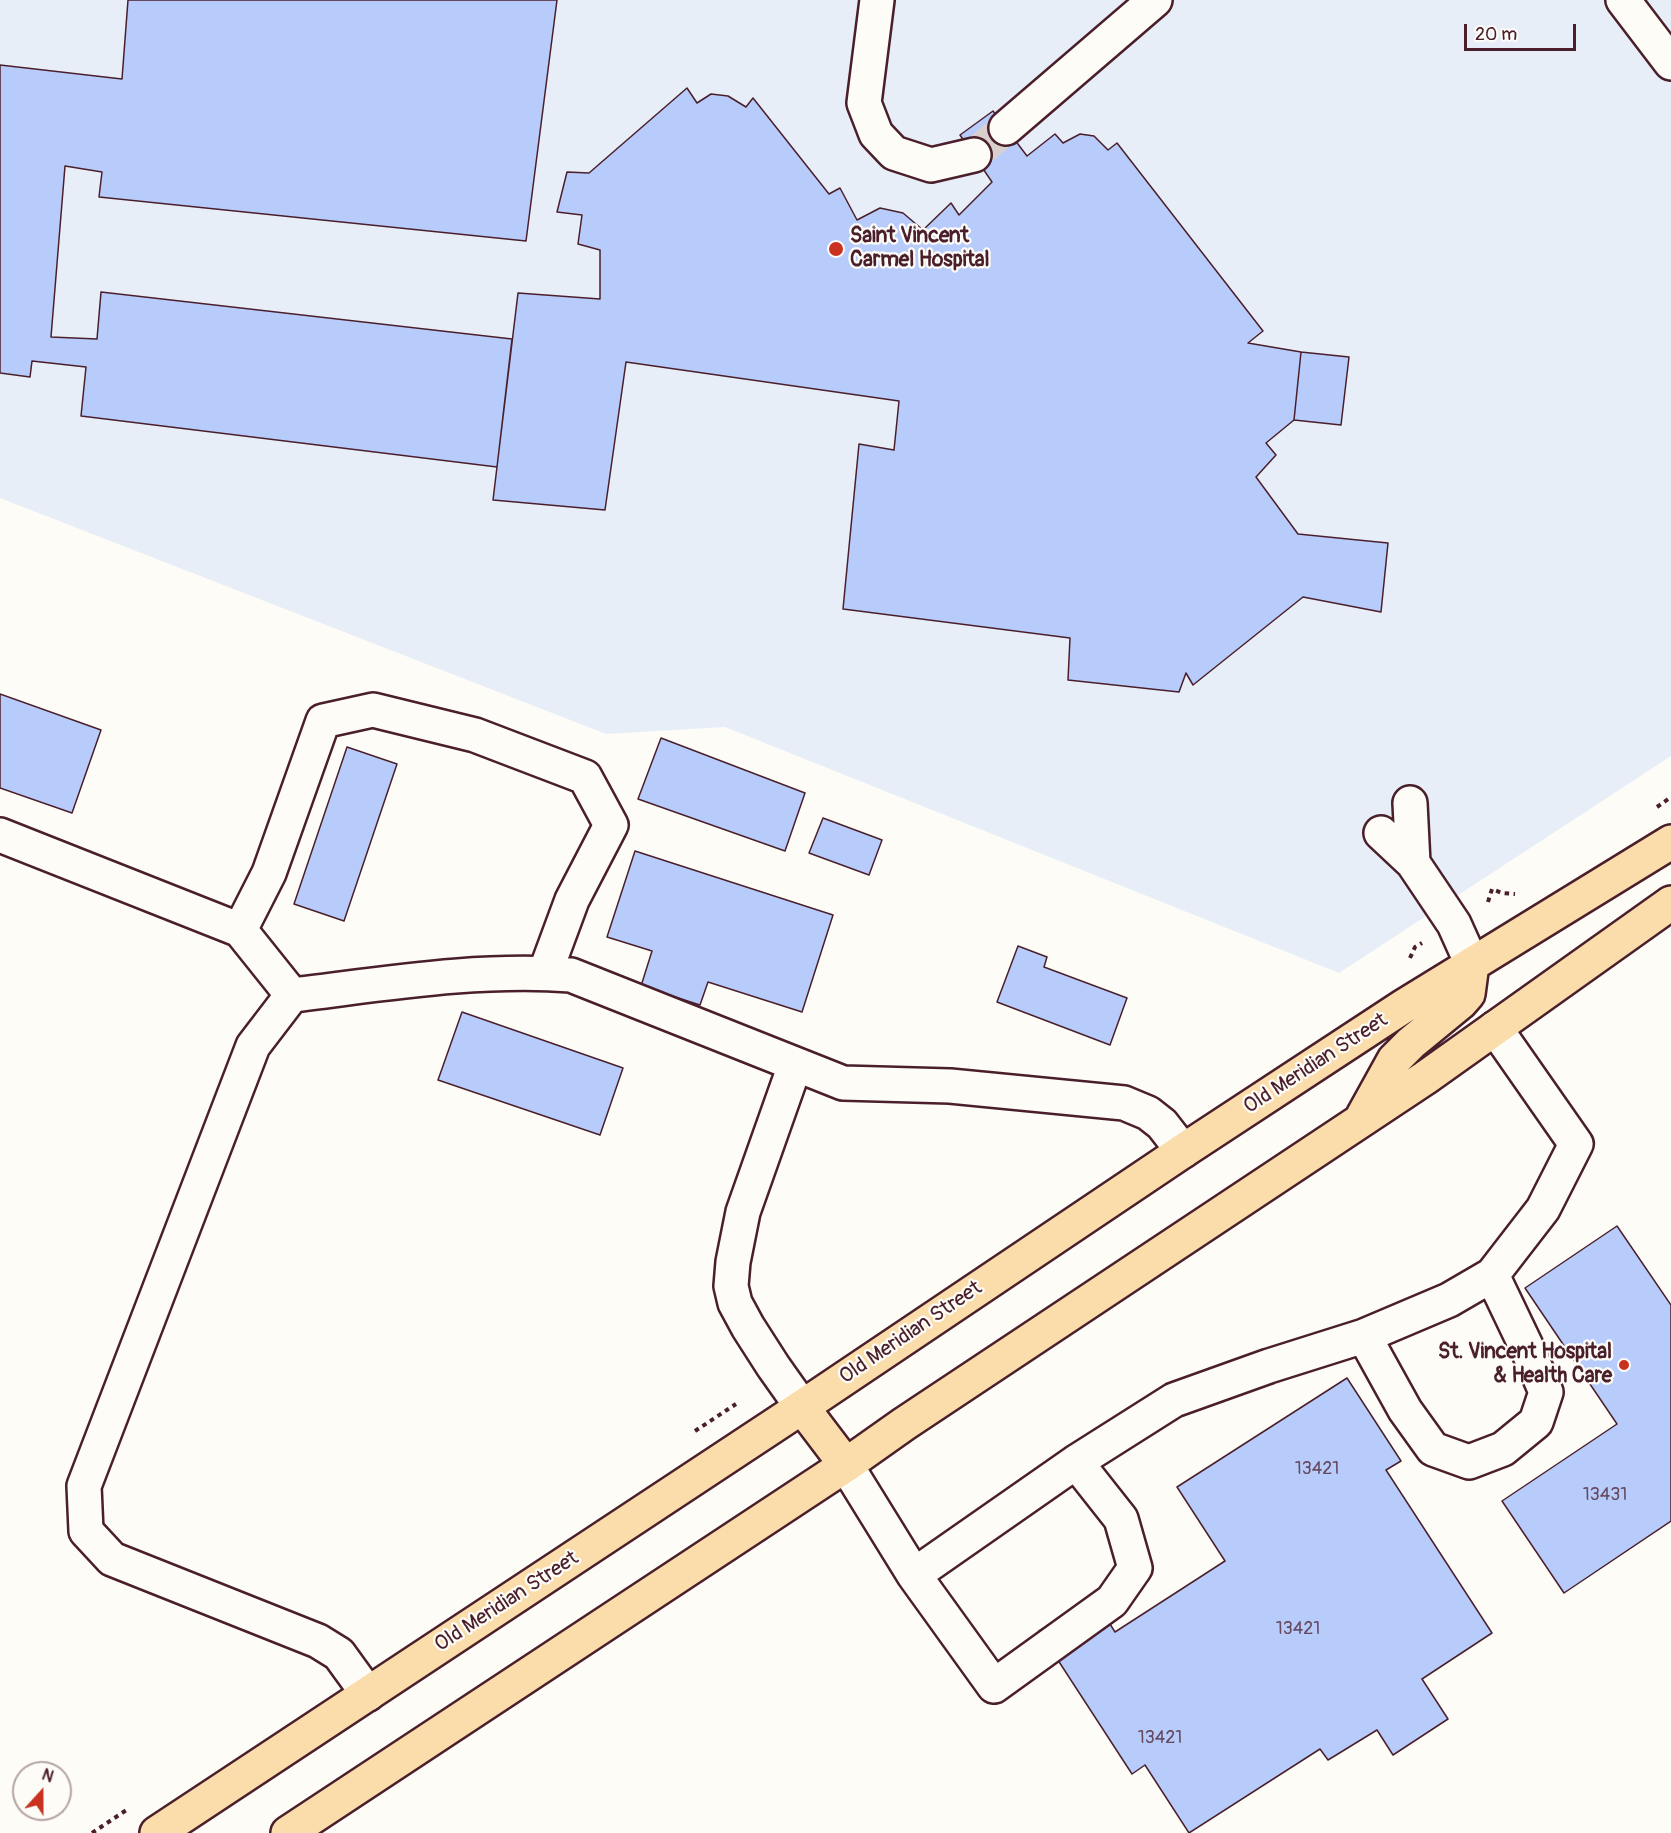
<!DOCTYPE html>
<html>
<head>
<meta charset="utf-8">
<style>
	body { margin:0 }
	#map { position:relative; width:1671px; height:1833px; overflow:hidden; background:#fdfcf7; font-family:Pangolin,sans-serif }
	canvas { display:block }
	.north { position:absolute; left:12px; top:1761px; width:60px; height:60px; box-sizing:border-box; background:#fdfcf7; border:2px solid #b5a4a5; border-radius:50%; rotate:21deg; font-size:16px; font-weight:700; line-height:24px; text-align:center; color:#4a1f2b }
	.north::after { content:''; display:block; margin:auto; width:21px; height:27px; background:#c8321e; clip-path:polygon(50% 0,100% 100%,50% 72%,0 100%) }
	.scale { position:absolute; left:1464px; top:24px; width:112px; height:27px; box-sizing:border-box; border:3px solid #4a1f2b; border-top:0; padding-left:8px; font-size:18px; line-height:21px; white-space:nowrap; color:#4a1f2b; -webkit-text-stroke:4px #fdfcf7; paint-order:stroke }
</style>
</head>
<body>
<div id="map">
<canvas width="1671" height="1833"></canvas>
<div class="north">N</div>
<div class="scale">20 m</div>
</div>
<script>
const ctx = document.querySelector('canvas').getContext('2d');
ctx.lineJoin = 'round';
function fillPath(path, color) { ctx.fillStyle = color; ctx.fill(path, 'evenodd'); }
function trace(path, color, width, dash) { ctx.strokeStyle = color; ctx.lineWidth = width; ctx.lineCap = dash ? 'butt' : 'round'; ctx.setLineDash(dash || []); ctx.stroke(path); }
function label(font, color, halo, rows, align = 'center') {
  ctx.font = font + ' Pangolin,sans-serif'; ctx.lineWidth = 4.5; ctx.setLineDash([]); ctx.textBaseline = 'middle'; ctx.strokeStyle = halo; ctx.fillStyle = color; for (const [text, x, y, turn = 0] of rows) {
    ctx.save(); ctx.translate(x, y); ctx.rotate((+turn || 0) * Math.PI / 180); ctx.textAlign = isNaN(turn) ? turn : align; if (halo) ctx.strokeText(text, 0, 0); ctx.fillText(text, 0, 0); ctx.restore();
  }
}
fillPath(new Path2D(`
	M0,0h1671v756l-332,217 -614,-246 -119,7 -606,-236z`), '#e8eef8');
const building = new Path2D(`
	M128,0h429l-31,241 -427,-44 3,-25 -37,-6 -14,171 46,2 4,-47 411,47 -15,128 -416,-51 5,-49 -54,-6 -2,16 -30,-4v-308l122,14z
	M687,88l10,15 14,-9 17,2 18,11 7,-9 76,96 11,-6 17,32 23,-12 23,5 20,17 28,-27 8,12 33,-33 -32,-47 33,-24 34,45 28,-22 8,9 17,-9 14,2 14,14 9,-7 146,188 -15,12 53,9 -7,68 -28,23 10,12 -20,22 42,57 90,9 -7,69 -78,-15 -110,88 -7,-12 -7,19 -111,-12 2,-42 -227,-29 16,-165 35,6 5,-49 -273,-39 -21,148 -112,-10 25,-207 82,6v-49l-22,-6 4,-29 -25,-3 10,-40 22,1z
	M1301,352l48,5 -8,68 -47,-5z
	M0,694l101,36 -29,83 -72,-25z
	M661,738l144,55 -20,58 -147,-52z
	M347,747l50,17 -53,157 -50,-17z
	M823,818l59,22 -13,35 -60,-22z
	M635,851l198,64 -31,97 -94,-30 -8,23 -59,-19 11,-35 -45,-14z
	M1018,946l29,11 -3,10 83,31 -17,47 -113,-43z
	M462,1012l161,56 -23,67 -162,-55z
	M1617,1226l54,79v216l-107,72 -62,-92 115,-77 -92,-136z
	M1347,1378l54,83 -15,9 106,163 -70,46 26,40 -55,36 -16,-25 -49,30 -8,-11 -131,84 -44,-68 -13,9 -93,-143 54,-34 22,35 110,-71 -48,-74z`);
fillPath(building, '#b8ccfc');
trace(building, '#4a1f2b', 1.5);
trace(new Path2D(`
	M974,155l32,-27`), '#d9d0ce', 33, [33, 16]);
const minor = new Path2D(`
	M877,0l-13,103 12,31 18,19 37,12 43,-10
	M1623,0l48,63
	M1006,128l149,-128
	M1410,803l3,60 41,61 18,40
	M1381,833l32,30
	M0,835l240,95 52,65
	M240,930l29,-57 54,-152 50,-11 102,25 110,42 26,48 -39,75 -27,73
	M795,1065l-52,147 -10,50 -2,24 4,17 13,24 25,39 29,41
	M1364,1336l41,74 28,39 36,13 34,-13 33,-27 10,-30 -20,-46 -34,-71
	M846,1465l68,110 162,-113 98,-62 95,-34 95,-30 85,-36 43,-25 51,-66 33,-65 -81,-116
	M914,1575l80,111 118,-85 23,-33 -14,-49 -45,-57
	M368,1694l-29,-40 -21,-13 -206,-82 -26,-28 -2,-45 169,-440 39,-51c92,-11 186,-27 279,-20l272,108 107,3 174,17 24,10 14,11 21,27`);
const major = new Path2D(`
	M1363,1116l31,-56 17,-17 50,-41 7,-8 4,-30
	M802,1407l44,58
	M157,1833l645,-426 381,-256 221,-145 267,-164
	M288,1833l558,-368 58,-41 521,-346 246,-175`);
trace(minor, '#4a1f2b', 38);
trace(major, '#4a1f2b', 38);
trace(new Path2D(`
	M1657,807l14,-10
	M1488,902l4,-13 10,4 13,1
	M1410,958l5,-11 7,-4
	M695,1431l41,-27
	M92,1833l36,-24`), '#4a1f2b', 4, [4.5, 4.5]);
trace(minor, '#fdfcf7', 33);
trace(major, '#faddab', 33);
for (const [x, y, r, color] of [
	[836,249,8,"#c8321e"],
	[1624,1365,6,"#c8321e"]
]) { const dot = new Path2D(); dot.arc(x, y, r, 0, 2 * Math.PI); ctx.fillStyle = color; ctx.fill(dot); trace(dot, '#fdfcf7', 2); }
label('18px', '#664a5f', null, [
	["13421",1317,1469],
	["13431",1605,1495],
	["13421",1298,1629],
	["13421",1160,1738]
]);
label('bold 21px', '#4a1f2b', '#fdfcf7', [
	["Saint Vincent",850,237],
	["Carmel Hospital",850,261],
	["St. Vincent Hospital",1612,1353,"right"],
	["& Health Care",1612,1377,"right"]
], 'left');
label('21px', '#4a1f2b', '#fdfcf7', [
	["Old Meridian Street",1316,1064,-33],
	["Old Meridian Street",911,1333,-34],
	["Old Meridian Street",507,1602,-33]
]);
</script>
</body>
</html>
